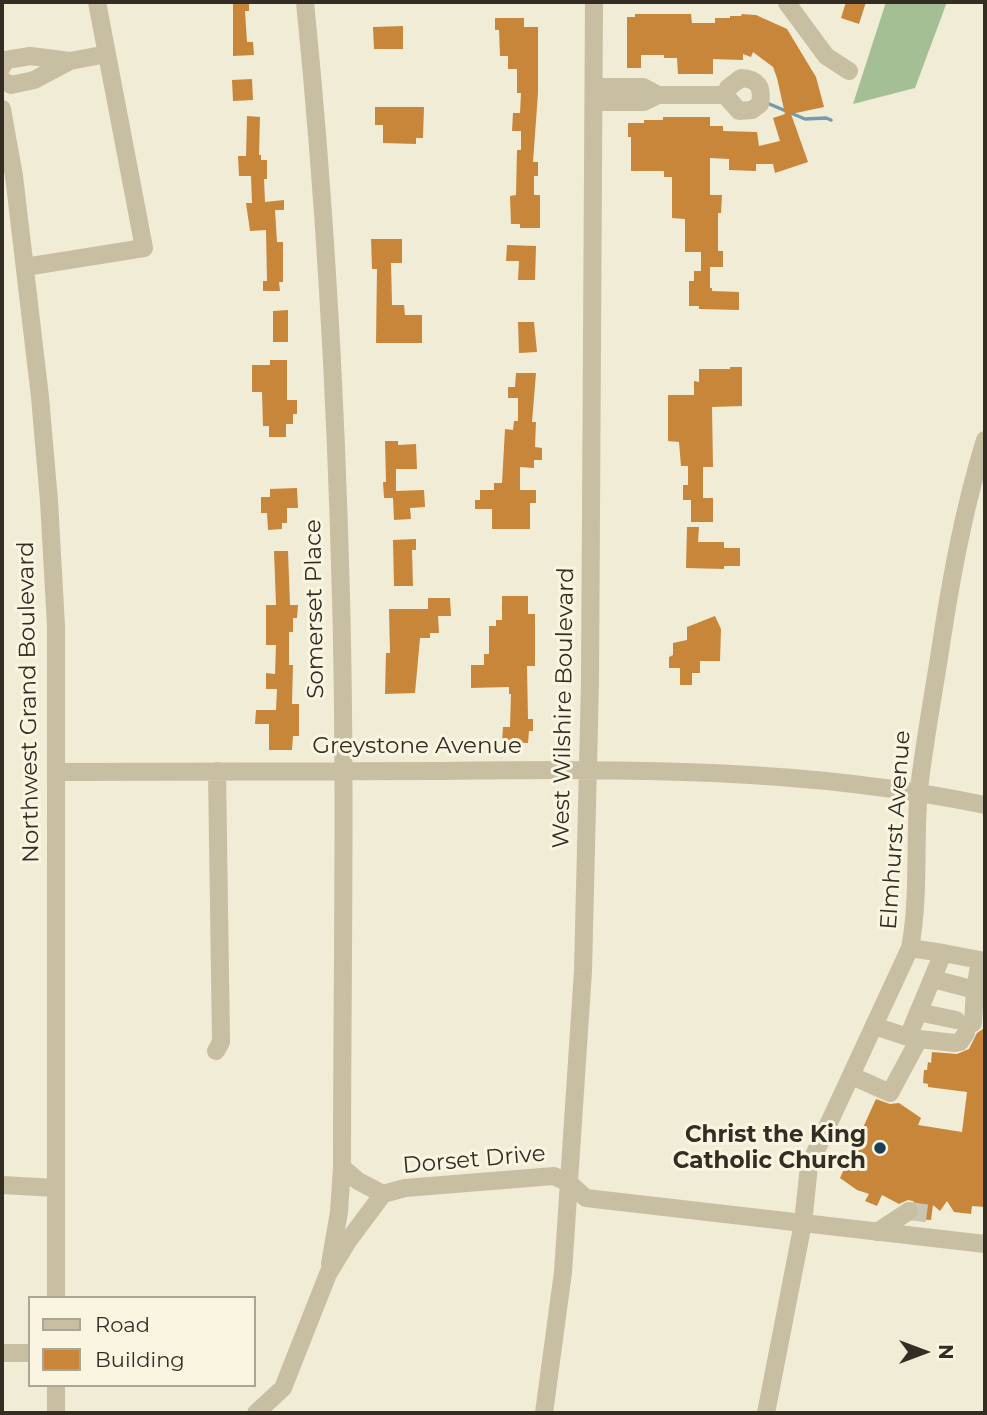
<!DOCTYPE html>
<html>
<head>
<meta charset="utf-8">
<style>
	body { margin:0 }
	#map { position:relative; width:987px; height:1415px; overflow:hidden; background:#f1ecd5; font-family:Montserrat,sans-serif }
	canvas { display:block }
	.frame { position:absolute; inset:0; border:4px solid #332d24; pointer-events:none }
	.legend { position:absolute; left:28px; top:1296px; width:228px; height:91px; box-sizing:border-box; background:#f9f5e1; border:2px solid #aaa595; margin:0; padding:9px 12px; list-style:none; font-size:21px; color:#332d24 }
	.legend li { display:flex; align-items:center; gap:14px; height:35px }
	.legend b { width:35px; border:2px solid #aaa595 }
	.north { position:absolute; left:889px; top:1317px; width:70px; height:70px; -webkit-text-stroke:5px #f9f5e1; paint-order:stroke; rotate:90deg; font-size:19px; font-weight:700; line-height:28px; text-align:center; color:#332d24 }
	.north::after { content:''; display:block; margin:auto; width:24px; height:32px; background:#332d24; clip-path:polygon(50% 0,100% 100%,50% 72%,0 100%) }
</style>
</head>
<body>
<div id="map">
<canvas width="987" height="1415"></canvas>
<div class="frame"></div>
<ul class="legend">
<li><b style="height:9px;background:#c8bea1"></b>Road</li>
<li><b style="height:19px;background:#c8863b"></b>Building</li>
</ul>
<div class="north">N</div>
</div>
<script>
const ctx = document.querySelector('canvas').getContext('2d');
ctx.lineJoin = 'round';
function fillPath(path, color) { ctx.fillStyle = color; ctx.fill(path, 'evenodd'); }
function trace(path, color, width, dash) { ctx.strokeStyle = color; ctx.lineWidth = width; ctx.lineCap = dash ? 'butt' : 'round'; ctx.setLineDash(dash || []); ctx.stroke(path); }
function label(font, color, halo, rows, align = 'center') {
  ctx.font = font + ' Montserrat,sans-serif'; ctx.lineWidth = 6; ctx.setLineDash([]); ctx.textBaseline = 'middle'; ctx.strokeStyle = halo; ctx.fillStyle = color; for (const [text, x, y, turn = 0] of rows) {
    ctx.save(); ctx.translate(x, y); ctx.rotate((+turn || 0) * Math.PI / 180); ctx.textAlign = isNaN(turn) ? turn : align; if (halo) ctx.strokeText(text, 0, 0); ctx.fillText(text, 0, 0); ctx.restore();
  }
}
fillPath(new Path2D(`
	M886,2h61l-32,86 -62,16z`), '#a5bf95');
trace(new Path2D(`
	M767,103l38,16 21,-1 5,2`), '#749bae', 3.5);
fillPath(new Path2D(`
	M233,2h16v9h-4l2,31h6l1,13 -21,1z
	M846,2h20l-7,22 -18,-6z
	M635,14h56l1,9h23v-5h15v-2h11l1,-2 14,1 31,14 29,48 8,30 -33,7 17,48 -33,11 -2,-9h-17v7l-27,-1v-11l-19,-1v37h12l-1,18h-3v38h5v16h-13v21h2v3l27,1v18l-40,-1v-3h-10v-25h5v-10h7v-19h-16v-33l-13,-1v-41h-8v-6h-33v-34h-3v-14h16v-3h19v-3h47v9h13v5l34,1 2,14 21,-5 -7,-23 12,-4 -8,-36 -4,-11 -20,-15 -2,5 -8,-3v6l-30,-1v15h-35l-1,-16h-13v-3h-23v13h-14v-51h8z
	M495,18h29v9h14v66l-5,69h5v14h-4v19h6v33h-20v-4h-9l-1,-28 6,-1 1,-45h4v-19h-9l1,-18h7l1,-20h-4v-24h-9v-13h-8l-1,-26h-4z
	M403,26v23h-29l-1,-22z
	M252,79l1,21 -20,1 -1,-21z
	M375,107h49l-1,31h-7v6l-33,-1v-18h-8z
	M247,116l13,1 -1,38h2v5h6v19h-3l1,23 19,-2v10h-9l2,32h6v40h-4l1,9h-17v-10h4l-1,-51 -16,1 -4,-28h6l-1,-27h-12l-1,-20h8z
	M371,239h31v24h-11l1,42h12l1,10h17v28h-46l1,-74h-5z
	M507,245l29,1 -1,34h-17l1,-19h-13z
	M288,310v32h-15v-31z
	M518,322h16l3,30 -18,1z
	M270,360h17v40h10v14h-4v10h-7v13h-17v-11h-6l-1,-34h-10v-27h18z
	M730,367h12v39l-30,1 1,60h-10v31h10v24h-22v-22h-8v-15h5v-19h-7l-2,-24 -11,-1v-46h26v-14l5,1v-13h31z
	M516,373h20l-4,49h4l-1,25 7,1v12h-8v8l-14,-1v23h16v13h-6v26h-38v-20h-17v-9h5v-10h14v-7h8l3,-54 8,1 1,-9h4v-23h-10v-11h7z
	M385,441h13v4l18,-1 1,25h-21v22l28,-1 1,17 -15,1 1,11 -17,1 -1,-22h-9l-1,-16h3z
	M297,488l1,20h-11v15h-5v6l-14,1 -1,-17h-6v-16h9v-8z
	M687,527h12l-1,15h26v6h16v18h-16v3l-38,-1z
	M416,539v11h-4l1,36h-19l-1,-46z
	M274,551h14l2,54h8l-1,13h-4v14h-4v33h4l-1,39h7v32h-6l-1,14h-23v-26h-14l1,-14h20l1,-21h-11v-16l9,1 1,-29h-10v-40h10z
	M502,596h26v18h7v52h-8l1,53h5v12h-4l-1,12 -26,-1 1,-15h7l1,-33h-2v-7l-38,1v-23h13v-11h5v-28h7v-6h6z
	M428,598h22l1,18h-13l1,17h-9v5h-10l-5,55 -30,1 1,-41h4l-1,-44h39z
	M715,616l6,13 -1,32h-20v12h-8v12h-12v-17h-11v-11l4,-2v-12l14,-3v-13z
	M985,1009v198l-13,-1 -1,8 -17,-2 -7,-11 -7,10 -7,-6 -2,15 -14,-1 3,-9 -7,-9 -5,-1 -9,4 -17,-9 -5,11 -12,-5 4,-7 -12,-4 -17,-12 36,-79 14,5 9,-1 22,15 -3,7 44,7 5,-40 -39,-5v-3l-5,-1 1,-13h3l1,-8 3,1 1,-11 25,2 12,-5 8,-16 6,-4z`), '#c8863b');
trace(new Path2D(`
	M909,1211l23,3`), '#cbc6b2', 18, [18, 9]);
trace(new Path2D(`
	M305,2c20,198 31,397 36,596 5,190 1,380 1,569l16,14 25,13
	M787,3l39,53 23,15
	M70,61l37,-7
	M2,67l4,-7 24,-4 40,5 -36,19 -23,5 -9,-5
	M594,87h49l15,8
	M594,102h50l14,-7h67l14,16 13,-1 8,-6c3,-17 -2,-25 -19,-26l-13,10 -3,7
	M2,109l12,67 26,221 9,104 7,125v672
	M25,267l119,-19 -47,-246
	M57,772c127,0 254,0 381,-1 186,-2 364,-4 547,34
	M933,979l42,11 5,-30 -37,-7
	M918,1012l38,8
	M973,1023l2,-33
	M874,1026l34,11 35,-84 -33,-5
	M919,1039l36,4 5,-1 6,-9
	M216,1051l5,-9 -4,-271
	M852,1076l38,17 29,-54 -11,-2
	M2,1185l54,3
	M877,1232l32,-21
	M330,1264l9,-52 3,-45
	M2,1353h28
	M56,1385v28
	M256,1413l27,-25 45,-114 20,-33 35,-47 22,-6 149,-12 16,8 16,14 399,46
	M544,1413l19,-141 20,-301 7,-289 4,-680
	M766,1413l37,-190 6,-57 101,-218c10,-53 4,-106 9,-159 5,-44 13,-88 20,-131 11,-74 24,-147 46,-218`), '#c8bea1', 18);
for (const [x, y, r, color] of [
	[880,1148,7,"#1a3f54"]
]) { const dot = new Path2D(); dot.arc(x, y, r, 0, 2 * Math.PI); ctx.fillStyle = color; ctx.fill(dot); trace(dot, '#f9f5e1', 2.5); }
label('23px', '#332d24', '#f9f5e1', [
	["Somerset Place",315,609,-91],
	["Northwest Grand Boulevard",29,702,-91],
	["West Wilshire Boulevard",564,708,-89],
	["Greystone Avenue",417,746],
	["Elmhurst Avenue",896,830,-86],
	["Dorset Drive",474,1160,-5]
]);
label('bold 23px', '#332d24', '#f9f5e1', [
	["Christ the King",866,1135],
	["Catholic Church",866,1161]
], 'right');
</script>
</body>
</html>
